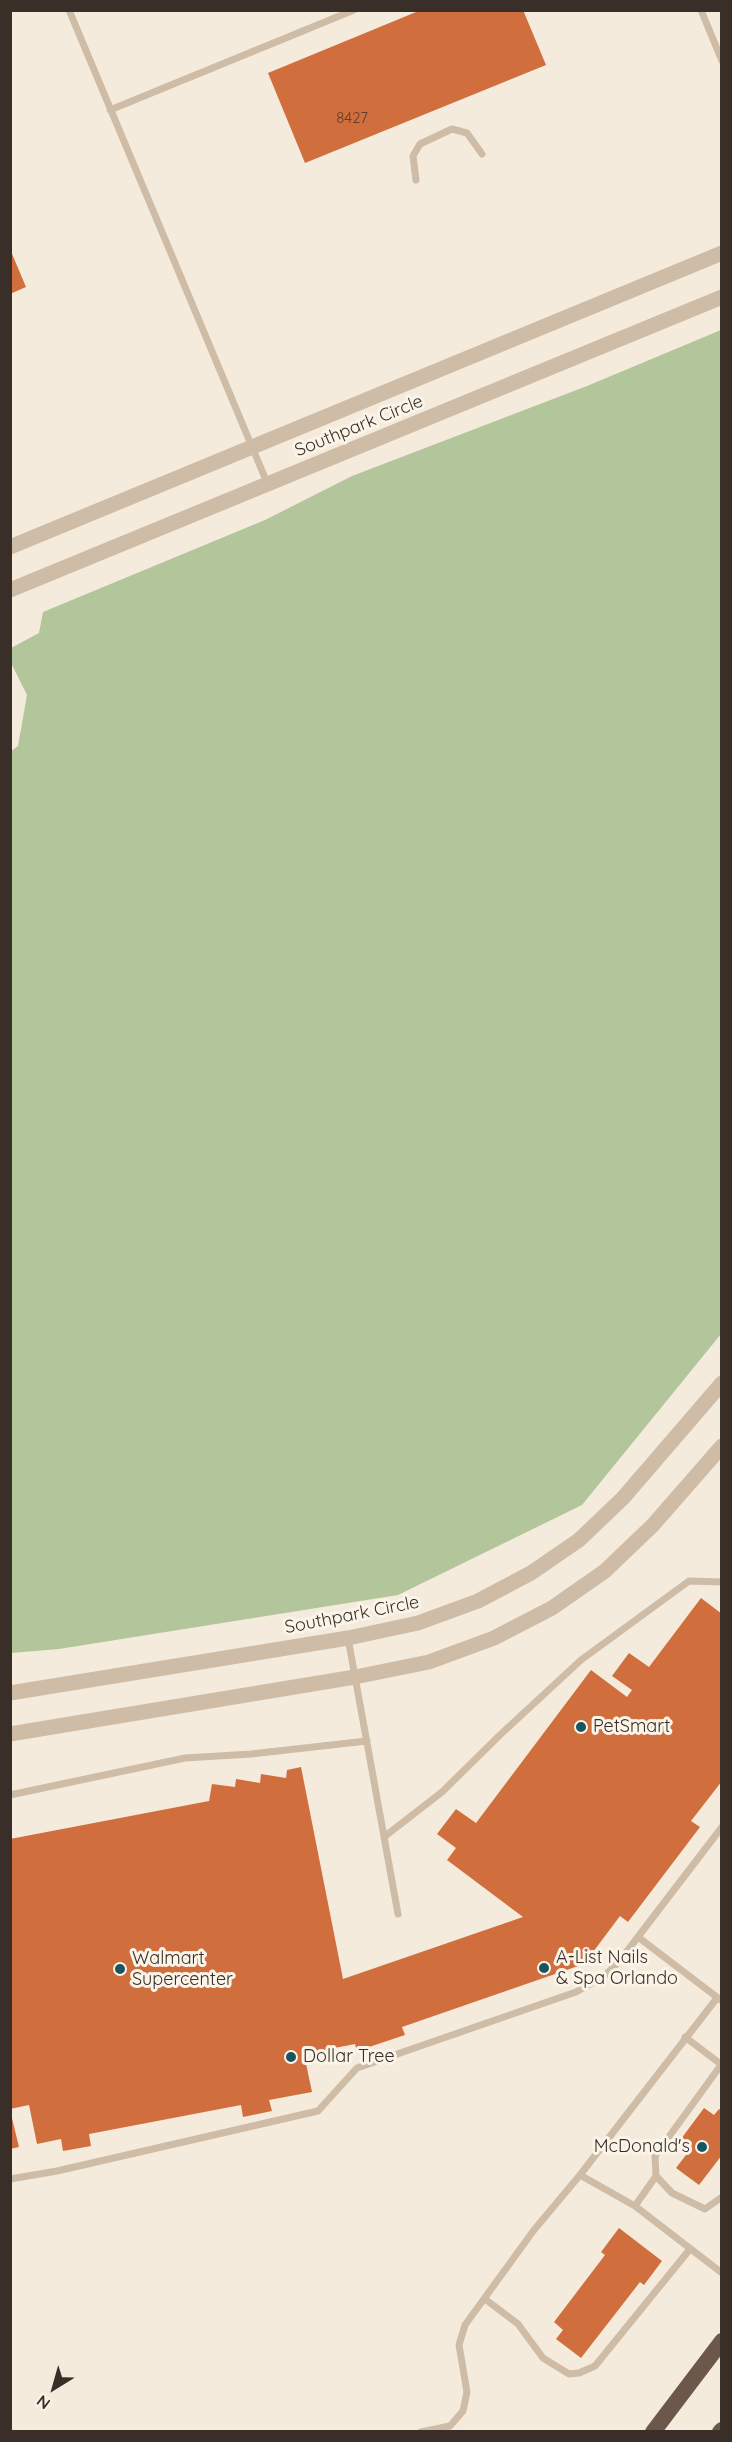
<!DOCTYPE html>
<html>
<head>
<meta charset="utf-8">
<style>
	body { margin:0 }
	#map { position:relative; width:732px; height:2442px; overflow:hidden; background:#f4ebdc; font-family:Quicksand,sans-serif }
	canvas { display:block }
	.frame { position:absolute; inset:0; border:12px solid #392f28; pointer-events:none }
	.north { position:absolute; left:24px; top:2358px; width:60px; height:60px; -webkit-text-stroke:4px #fbf4e9; paint-order:stroke; rotate:217deg; font-size:16px; font-weight:700; line-height:24px; text-align:center; color:#392f28 }
	.north::after { content:''; display:block; margin:auto; width:21px; height:27px; background:#392f28; clip-path:polygon(50% 0,100% 100%,50% 72%,0 100%) }
</style>
</head>
<body>
<div id="map">
<canvas width="732" height="2442"></canvas>
<div class="frame"></div>
<div class="north">N</div>
</div>
<script>
const ctx = document.querySelector('canvas').getContext('2d');
ctx.lineJoin = 'round';
function fillPath(path, color) { ctx.fillStyle = color; ctx.fill(path, 'evenodd'); }
function trace(path, color, width, dash) { ctx.strokeStyle = color; ctx.lineWidth = width; ctx.lineCap = dash ? 'butt' : 'round'; ctx.setLineDash(dash || []); ctx.stroke(path); }
function label(font, color, halo, rows, align = 'center') {
  ctx.font = font + ' Quicksand,sans-serif'; ctx.lineWidth = 6; ctx.setLineDash([]); ctx.textBaseline = 'middle'; ctx.strokeStyle = halo; ctx.fillStyle = color; for (const [text, x, y, turn = 0] of rows) {
    ctx.save(); ctx.translate(x, y); ctx.rotate((+turn || 0) * Math.PI / 180); ctx.textAlign = isNaN(turn) ? turn : align; if (halo) ctx.strokeText(text, 0, 0); ctx.fillText(text, 0, 0); ctx.restore();
  }
}
fillPath(new Path2D(`
	M721,330v1004l-139,171 -184,90 -339,54 -48,4 -1,-901 8,-6 9,-51 -16,-32v-15l28,-15 4,-21 222,-92 87,-44 235,-90z`), '#b3c59a');
fillPath(new Path2D(`
	M421,10h102l23,55 -241,98 -37,-90z
	M10,249l16,38 -16,7z
	M701,1598l21,16v167l-31,40 9,6 -72,95 -8,-6 -36,48 -182,63 3,8 -48,16 -2,-7 -51,10 8,38 -43,8 3,11 -29,6 -2,-12 -152,29 2,12 -28,5 -2,-12 -24,5 -8,-39 -19,4v-270l199,-38 3,-17 23,3 1,-8 24,4 1,-9 25,4 1,-8 14,-3 42,212 180,-62 -76,-57 9,-12 -19,-14 19,-25 20,14 115,-153 36,27 5,-7 -20,-14 17,-23 20,14z
	M704,2108l10,7 5,-6 3,2v44l-23,30 -23,-17 13,-17 -11,-8z
	M10,2110l9,37 -9,2z
	M619,2228l43,33 -18,24 -4,-3 -59,76 -25,-19 7,-9 -9,-8 51,-67 -4,-3z`), '#d16e3d');
trace(new Path2D(`
	M69,10l199,475
	M701,10l21,51
	M110,110l244,-100
	M416,180l-3,-24 7,-12 32,-15 15,4 15,21
	M348,1638l50,276
	M10,1795l175,-37 66,-4 116,-13
	M384,1837l58,-45 59,-58 80,-74 108,-79 33,1
	M638,1937l84,64
	M685,2037l37,28
	M721,2065l-66,91 1,20 16,17 33,16 17,-12
	M580,2175l55,31 87,67
	M10,2179l47,-8 261,-60 39,-43 219,-76 27,-15 15,-14 104,-136
	M635,2206l21,-30
	M485,2299l33,25 25,34 26,16 10,-1 16,-7 95,-117
	M421,2432l29,-6 13,-15 4,-19 -8,-47 6,-20 69,-95 46,-55 137,-177`), '#cebca6', 7);
trace(new Path2D(`
	M10,547l712,-294
	M10,590l712,-293
	M10,1693l338,-55 70,-15 60,-22 53,-28 48,-33 44,-42 99,-115
	M10,1734l345,-57 74,-15 65,-24 58,-30 53,-37 48,-46 69,-79`), '#cebca6', 15);
trace(new Path2D(`
	M653,2432l69,-91
	M720,2432l2,-2`), '#6c584a', 16);
for (const [x, y, r, color] of [
	[581,1727,6,"#19545f"],
	[544,1968,6,"#19545f"],
	[120,1969,6,"#19545f"],
	[291,2057,6,"#19545f"],
	[702,2147,6,"#19545f"]
]) { const dot = new Path2D(); dot.arc(x, y, r, 0, 2 * Math.PI); ctx.fillStyle = color; ctx.fill(dot); trace(dot, '#fbf4e9', 2); }
label('15px', '#5f3f2d', null, [
	["8427",352,118]
]);
label('18px', '#392f28', '#fbf4e9', [
	["Southpark Circle",359,426,-22],
	["Southpark Circle",352,1615,-11]
]);
label('18px', '#392f28', '#fbf4e9', [
	["PetSmart",593,1727],
	["A-List Nails",556,1958],
	["& Spa Orlando",556,1979],
	["Walmart",132,1959],
	["Supercenter",132,1980],
	["Dollar Tree",303,2057],
	["McDonald's",690,2147,"right"]
], 'left');
</script>
</body>
</html>
